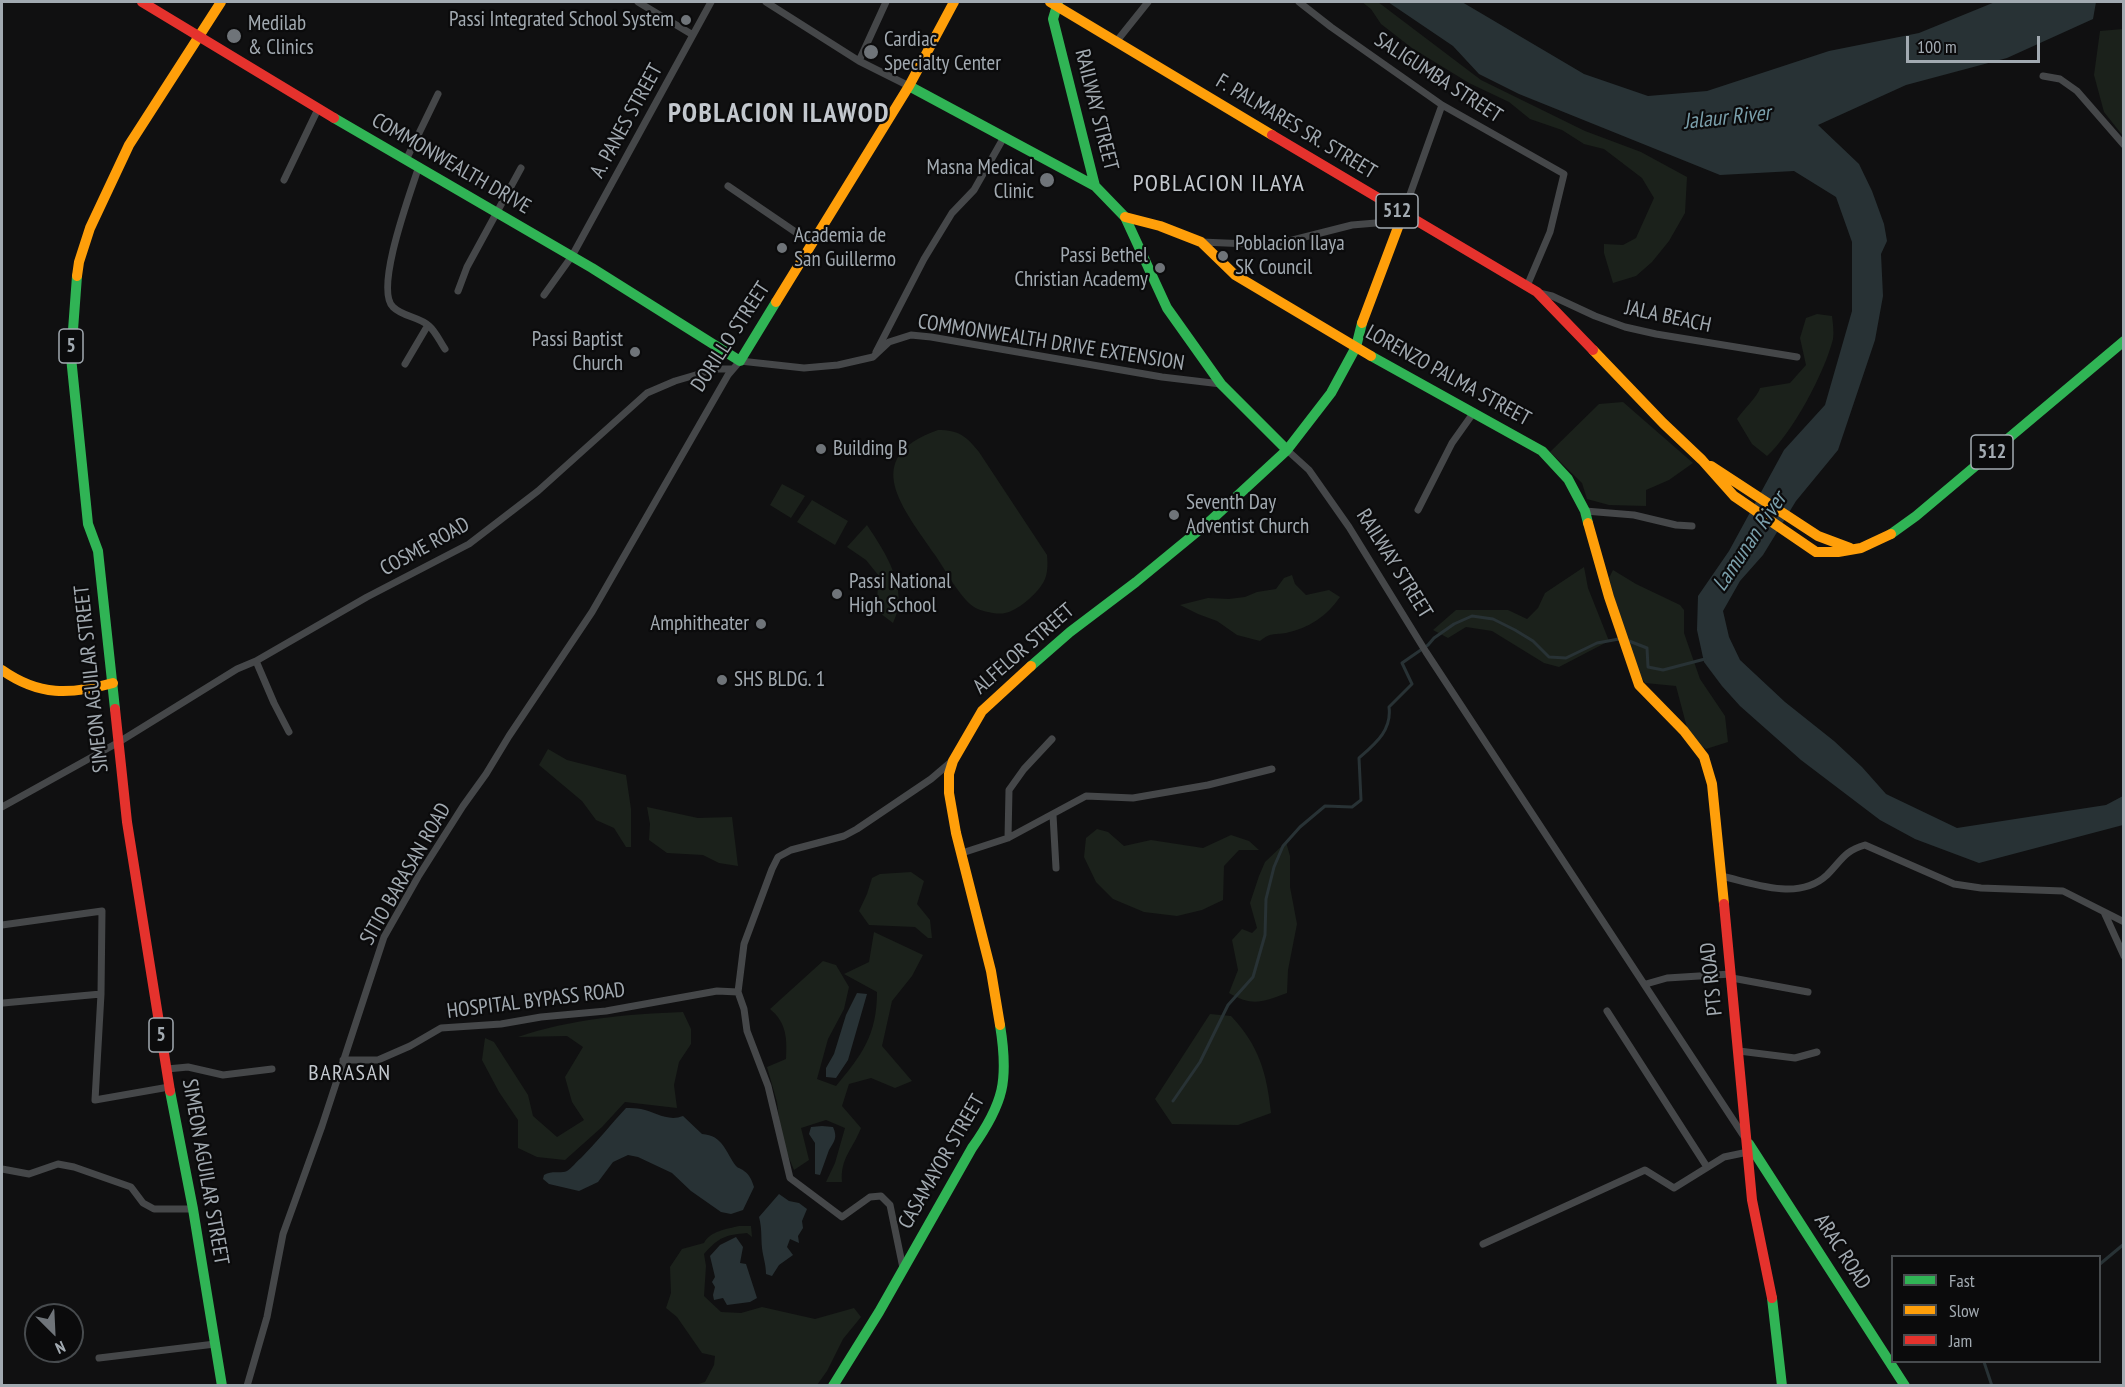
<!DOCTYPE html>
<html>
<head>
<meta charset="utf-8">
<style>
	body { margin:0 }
	#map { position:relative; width:2125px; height:1387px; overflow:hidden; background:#101011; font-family:"PT Sans Narrow",sans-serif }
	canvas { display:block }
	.frame { position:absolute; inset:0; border:3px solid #a2aab1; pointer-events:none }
	.legend { position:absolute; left:1891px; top:1255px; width:210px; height:108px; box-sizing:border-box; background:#0b0b0c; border:2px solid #474b4e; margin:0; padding:8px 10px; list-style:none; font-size:18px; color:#a2aab1 }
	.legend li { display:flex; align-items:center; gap:12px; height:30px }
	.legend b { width:30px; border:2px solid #474b4e }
	.north { position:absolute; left:24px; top:1303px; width:60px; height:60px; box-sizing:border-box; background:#0b0b0c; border:2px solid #474b4e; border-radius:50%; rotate:156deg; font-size:16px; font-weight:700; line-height:24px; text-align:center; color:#a2aab1 }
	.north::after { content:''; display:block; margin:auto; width:21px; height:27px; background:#6f7479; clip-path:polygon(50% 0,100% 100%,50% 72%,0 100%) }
	.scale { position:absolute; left:1906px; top:36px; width:134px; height:27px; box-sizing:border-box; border:3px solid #a2aab1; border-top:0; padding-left:8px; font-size:18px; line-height:21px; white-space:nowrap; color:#a2aab1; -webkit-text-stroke:4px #0b0b0c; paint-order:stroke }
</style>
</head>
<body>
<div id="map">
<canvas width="2125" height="1387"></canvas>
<div class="frame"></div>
<ul class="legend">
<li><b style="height:8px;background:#30b455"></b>Fast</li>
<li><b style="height:8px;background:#ff9f0a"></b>Slow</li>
<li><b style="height:8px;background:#e5322d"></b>Jam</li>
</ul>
<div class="north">N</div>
<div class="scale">100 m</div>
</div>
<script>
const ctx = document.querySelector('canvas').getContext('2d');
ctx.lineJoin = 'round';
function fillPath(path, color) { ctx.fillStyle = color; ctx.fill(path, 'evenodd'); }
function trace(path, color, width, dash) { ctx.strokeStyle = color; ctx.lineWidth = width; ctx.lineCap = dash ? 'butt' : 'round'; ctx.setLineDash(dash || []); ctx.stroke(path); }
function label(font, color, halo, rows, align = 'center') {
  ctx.font = font + ' "PT Sans Narrow",sans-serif'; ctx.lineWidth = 4.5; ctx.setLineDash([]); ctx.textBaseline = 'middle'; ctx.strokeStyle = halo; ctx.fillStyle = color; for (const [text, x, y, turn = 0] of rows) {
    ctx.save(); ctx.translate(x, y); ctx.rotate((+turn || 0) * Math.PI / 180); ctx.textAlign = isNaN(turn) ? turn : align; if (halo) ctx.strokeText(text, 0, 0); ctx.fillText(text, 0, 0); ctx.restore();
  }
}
fillPath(new Path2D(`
	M1362,2h16l103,78 104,51 56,21 46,25 -2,36 -16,28 -17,21 -16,14 -23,7 -9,-30v-9l19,1 13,-7 18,-40 -12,-20 -38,-29 -20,-5 -22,-14 -32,-11 -21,-17 -40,-19 -57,-35 -31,-24 -10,-15z
	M2123,29h1l-1,107 -19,-24 -10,-37 6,-44z
	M1817,314l15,2c1,8 2,16 1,23 -8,33 -41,95 -66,117l-15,-12 -15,-25c6,-9 21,-23 23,-31l30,-5 16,-18 -6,-27 6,-20z
	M1623,402l70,61 -24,17 -23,10v16l-37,-1 -22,-6 -5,-16 -32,-31 49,-48z
	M938,430c21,0 28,6 41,22l68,103c1,11 1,22 -6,31 -7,10 -24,25 -36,27 -8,2 -25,-2 -31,-6 -14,-9 -29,-38 -39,-52 -31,-46 -77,-97 3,-125z
	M782,484l23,12 -14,22 -21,-13z
	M812,500l36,21 -13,24 -38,-23z
	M867,525c18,27 43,64 26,98l-17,-13 3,-34 -13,-16 -19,-13z
	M1584,567l4,21 21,53 -50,26 -15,-4 -52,-32 -26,-4 -18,11 -15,-8 23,-20h52l19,9 11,-11 7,-15z
	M1613,570l23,14 44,21 4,5v23l16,46 25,37 3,26 -22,7 -16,-10 -14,-53 -31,-3 -13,-21 -23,-84z
	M1292,575l3,9 11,11 23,-5 11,7c-13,19 -31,31 -54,36 -12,2 -15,-1 -26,8l-23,-6 -20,-14 -19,-7 -18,-9 28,-7 21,1 16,-2 12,-5 19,-3 8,-11z
	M548,749l19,11 59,15 5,34v38h-5l-12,-19 -18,-8 -14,-19 -43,-36z
	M647,807l51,11 34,-1 6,49 -19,-3 -16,-8 -36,-2 -18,-13 1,-16z
	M1097,829l11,3 16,14 27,-6 52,8 28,-13 18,6 10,9h-20l-15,16 -1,34 -21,10 -25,6 -33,-4 -31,-13 -17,-17 -12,-25 2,-19z
	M1286,842l4,14v31l7,37 -9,46 -1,23c-25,9 -34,14 -58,0l9,-23 -6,-30 10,-11 10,4 5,-5 -7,-25 9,-27 6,-14z
	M911,872l13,9 -7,23 13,16 2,18h-4l-13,-11 -46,-2 -10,-14 8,-17 5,-16 8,-4z
	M874,932l49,23 -11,21 -20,25 -10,45 30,35 -17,7 -24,-10 -22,6 -7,22 19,22c-8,21 -21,30 -19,54h-16l9,-19 10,-35 -19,-8 -25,8 8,32 -15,10 -12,-29 -5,-39 -10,-35 19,-8c1,-20 1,-36 -16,-50l53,-48 13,4 13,22 -5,22 -16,30 -11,40 19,7c26,-31 41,-51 41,-94l-33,-18 25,-12z
	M683,1012l8,17v15l-12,18 -5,23 3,23 -52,-6 -23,25 -37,33 -28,-3 -19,-9v-28l-19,-28 -17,-32 3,-22 9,4 34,53 5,21 24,21 27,-17 -12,-18 -7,-25 18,-30 -16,-11 -49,1c52,-18 110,-23 165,-25z
	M1210,1014l21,2c28,29 36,58 40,97l-33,12 -66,-1 -17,-25z
	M739,1226h12l1,11 -5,-4c-22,2 -28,4 -43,21l2,12 -2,30 17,16 20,1 21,-6 53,12 39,-11 7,9 -18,22 -16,32 -10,14h-122l10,-3 9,-17 1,-9 -13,-3 -25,-36 -11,-9 5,-15 -1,-26 12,-18 22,-6c6,-12 23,-14 35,-17z`), '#1b211b');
fillPath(new Path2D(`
	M1388,2h74l122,72 64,22 59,-5 122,-40 90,-18 76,-31h101l-3,17 -86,39 -101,27 -88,40 41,39 13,27 12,33 3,17 -6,13 2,42 -8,44 -37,110 -42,51 -33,54 -23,26 -17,30 6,26 11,23 45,42 49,39 28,26 24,27 71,34 149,-23 17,-9v29l-144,38 -64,-24 -35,-19 -79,-60 -61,-54 -18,-20 -18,-24 -7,-32 1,-34 31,-45 55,-101 41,-45 27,-94v-69l-16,-45 -42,-26 -74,4 -201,-81 -40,-20 -26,-28z
	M857,993l10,1 -19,66 -12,18 -10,-1v-9l8,-14 12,-39z
	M626,1108c5,0 10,0 15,1 14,3 27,13 42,7l19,18c21,1 24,19 34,32 3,3 5,2 8,5 6,4 8,10 10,16l-11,23 -12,4 -10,-2 -30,-21 -19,-18 -34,-16 -10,-2 -15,7 -15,20 -19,9 -30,-7 -6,-5 1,-4c8,-5 16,-1 23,-4 5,-3 9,-9 14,-13 16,-16 29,-33 45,-50z
	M822,1126l11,1c5,11 1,14 -4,23 -3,8 -6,17 -9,25l-5,-1v-31l-6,-9 2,-7z
	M779,1194l10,7 10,2 8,6 -5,12 1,7 -5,8 1,7 -9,-4 -3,8 6,8 -14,10 -7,11 -6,-2c0,-10 -3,-17 -4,-26 -1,-11 0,-20 -3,-31z
	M736,1237l7,10 -3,16 6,1 11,34 -7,4 -23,3 -4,-7 -9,2 -1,-5 2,-8 -3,-5 3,-5 -5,-21 10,-11z`), '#283235');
trace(new Path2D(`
	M1629,641l18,7 1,19 15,3 42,-11
	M1173,1101l27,-39 28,-57 25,-28 12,-42 1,-36 8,-32 9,-21 17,-19 25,-21 27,1 9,-7 -2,-42c17,-15 33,-28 30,-51l23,-23 -10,-21 26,-18 6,-7 20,-14 18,-8 21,3 22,11 18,11 16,16 17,1 31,-15 22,-4
	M2100,1264l24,-20
	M1984,1362l8,24`), '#283235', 3);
trace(new Path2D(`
	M638,2l55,33
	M766,2l93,59 50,25
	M1299,2l32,25 111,78 122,69 -14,58 -23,54
	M1116,42l32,-40
	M859,61l27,-59
	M2043,76l17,3 17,12 47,54
	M406,160l32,-66
	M419,166c-8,25 -45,123 -26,141 10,10 27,10 36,19 7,6 11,16 16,23
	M284,180l34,-71
	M728,186l85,58
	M1403,214l39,-109
	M1201,242l72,3 79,-20 48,-4
	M458,291l9,-24 54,-99
	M1539,293l13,3 43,20 30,11 31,7 141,23
	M544,295l28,-39 139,-254
	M876,352l48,-93 28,-46 22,-23 30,-53
	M405,364l23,-39
	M1287,450l22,20 40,57 77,125 319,486
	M1418,510l34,-67 22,-31
	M1585,511l49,4 42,10 16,1
	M256,661l18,42 15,29
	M2,807l117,-65 118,-73 19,-8 111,-64 102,-53 69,-53 109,-98 28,-12 41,-12h16
	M1053,815l3,53
	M1008,838l1,-48 15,-21 28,-30
	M962,853l46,-15 78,-42 47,2 75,-13 64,-16
	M1721,876c33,7 77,26 106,-1 15,-15 17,-24 38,-30l89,39 27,4 82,3 61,31
	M2104,912l20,44
	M2,925l100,-14 -1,83 -6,106 74,-13
	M1732,978l76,14
	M1646,984l21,-6 64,-4
	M3,1003l98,-9
	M1607,1011l100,156
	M1739,1051l56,7 22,-6
	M343,1060h35l32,-14 31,-18 60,-4 40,-7 65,-6 111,-20 21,1
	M167,1069l21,-2 35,8 49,-6
	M2,1169l27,5 29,-10 16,3 57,20 12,16 11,6h39
	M1483,1244l162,-74 29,18 50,-31 24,-5
	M903,1268l-13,-63 -9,-9 -11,1 -28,20 -52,-39 -22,-92 -21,-55 -3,-22 -6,-17 6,-48 28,-75 6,-12 13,-7 53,-14 13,-7 74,-50 20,-17
	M99,1358l116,-14
	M247,1386l20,-69 16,-83 39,-108 62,-189 34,-60 45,-71 23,-32 23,-38 83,-124 136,-237 12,-14 64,7 34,-3 35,-8 16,-15 22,-7 20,2 231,40 59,7`), '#454749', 7);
trace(new Path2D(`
	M1058,2l-5,17 42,167 30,31 42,91 54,76 66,66
	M909,86l186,100
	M334,118l258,150 148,93 36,-59
	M77,276l-6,81 17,167 10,27 17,158
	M1371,356l171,95 26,28 17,32 3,12
	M1891,534l25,-18 208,-175
	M1031,666l39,-34 66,-50 73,-60 78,-72 44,-57 25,-46 6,-24
	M170,1091l23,118 29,177
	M1749,1144l156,242
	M1772,1298l10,88
	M833,1386l46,-74 93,-164c32,-45 37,-68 28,-123`), '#30b455', 10);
trace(new Path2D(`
	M1050,2l222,133
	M1125,217l35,9 41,16 34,33 136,81
	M77,276l2,-14 11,-34 39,-83 92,-143
	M776,302l133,-216 45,-84
	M1362,323l41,-109
	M1593,350l70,73 39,37 32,36 82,56h22l23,-4 30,-14
	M1711,466l107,70 32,12
	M1588,523l21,74 30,88 45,46 20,26 8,27 12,120
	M2,670c37,26 68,25 111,13
	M1000,1025l-9,-54 -35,-138 -7,-40v-19l4,-13 29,-50 49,-45`), '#ff9f0a', 10);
trace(new Path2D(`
	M142,2l192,116
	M1272,135l265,157 56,58
	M115,709l12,113 43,269
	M1724,904l28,296 20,98`), '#e5322d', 10);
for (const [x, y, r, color] of [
	[686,20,6,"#6f7479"],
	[234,36,8,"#6f7479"],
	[871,52,8,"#6f7479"],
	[1047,180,8,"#6f7479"],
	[782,248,6,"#6f7479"],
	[1223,256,6,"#6f7479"],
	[1160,268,6,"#6f7479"],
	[635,352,6,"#6f7479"],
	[821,449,6,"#6f7479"],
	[1174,515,6,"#6f7479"],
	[837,594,6,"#6f7479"],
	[761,624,6,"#6f7479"],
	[722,680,6,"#6f7479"]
]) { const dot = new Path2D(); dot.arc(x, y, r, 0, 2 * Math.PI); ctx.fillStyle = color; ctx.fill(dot); trace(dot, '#0b0b0c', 2); }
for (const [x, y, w] of [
	[1397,211,42],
	[71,346,24],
	[1992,452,42],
	[161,1035,24]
]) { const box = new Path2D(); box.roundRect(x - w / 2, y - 17, w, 34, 4.5); ctx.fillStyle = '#0b0b0c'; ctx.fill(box); trace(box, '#a2aab1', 1.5); }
label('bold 20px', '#a2aab1', null, [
	["512",1397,211],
	["5",71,346],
	["512",1992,452],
	["5",161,1035]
]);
label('21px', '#a2aab1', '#0b0b0c', [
	["Passi Integrated School System",674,20,"right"],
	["Medilab",248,24],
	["& Clinics",248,48],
	["Cardiac",884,40],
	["Specialty Center",884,64],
	["Masna Medical",1034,168,"right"],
	["Clinic",1034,192,"right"],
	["Academia de",794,236],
	["San Guillermo",794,260],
	["Poblacion Ilaya",1235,244],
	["SK Council",1235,268],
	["Passi Bethel",1148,256,"right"],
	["Christian Academy",1148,280,"right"],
	["Passi Baptist",623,340,"right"],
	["Church",623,364,"right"],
	["Building B",833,449],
	["Seventh Day",1186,503],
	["Adventist Church",1186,527],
	["Passi National",849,582],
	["High School",849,606],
	["Amphitheater",749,624,"right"],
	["SHS BLDG. 1",734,680]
], 'left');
label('21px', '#a2aab1', '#0b0b0c', [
	["SALIGUMBA STREET",1438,78,33],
	["RAILWAY STREET",1096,110,76],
	["A. PANES STREET",627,121,-61],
	["F. PALMARES SR. STREET",1296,127,31],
	["COMMONWEALTH DRIVE",451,164,30],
	["JALA BEACH",1668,317,12],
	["DORILLO STREET",731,337,-57],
	["COMMONWEALTH DRIVE EXTENSION",1051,343,9],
	["LORENZO PALMA STREET",1448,376,29],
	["COSME ROAD",425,547,-29],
	["RAILWAY STREET",1394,564,58],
	["ALFELOR STREET",1024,649,-41],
	["SIMEON AGUILAR STREET",92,679,-96],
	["SITIO BARASAN ROAD",406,874,-60],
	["PTS ROAD",1712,979,-96],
	["HOSPITAL BYPASS ROAD",536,1001,-7],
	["CASAMAYOR STREET",942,1162,-60],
	["SIMEON AGUILAR STREET",205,1172,80],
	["ARAC ROAD",1842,1252,57]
]);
label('italic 22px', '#7a9fab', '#0b0b0c', [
	["Jalaur River",1727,118,-6],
	["Lamunan River",1750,542,-56]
]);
ctx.letterSpacing = '1.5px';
label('22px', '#c3c8ce', '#0b0b0c', [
	["BARASAN",350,1074]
]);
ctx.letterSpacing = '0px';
ctx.letterSpacing = '1.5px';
label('24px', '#c3c8ce', '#0b0b0c', [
	["POBLACION ILAYA",1219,184]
]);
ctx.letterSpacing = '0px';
ctx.letterSpacing = '1.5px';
label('bold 27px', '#c3c8ce', '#0b0b0c', [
	["POBLACION ILAWOD",779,114]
]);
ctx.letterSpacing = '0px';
</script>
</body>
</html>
